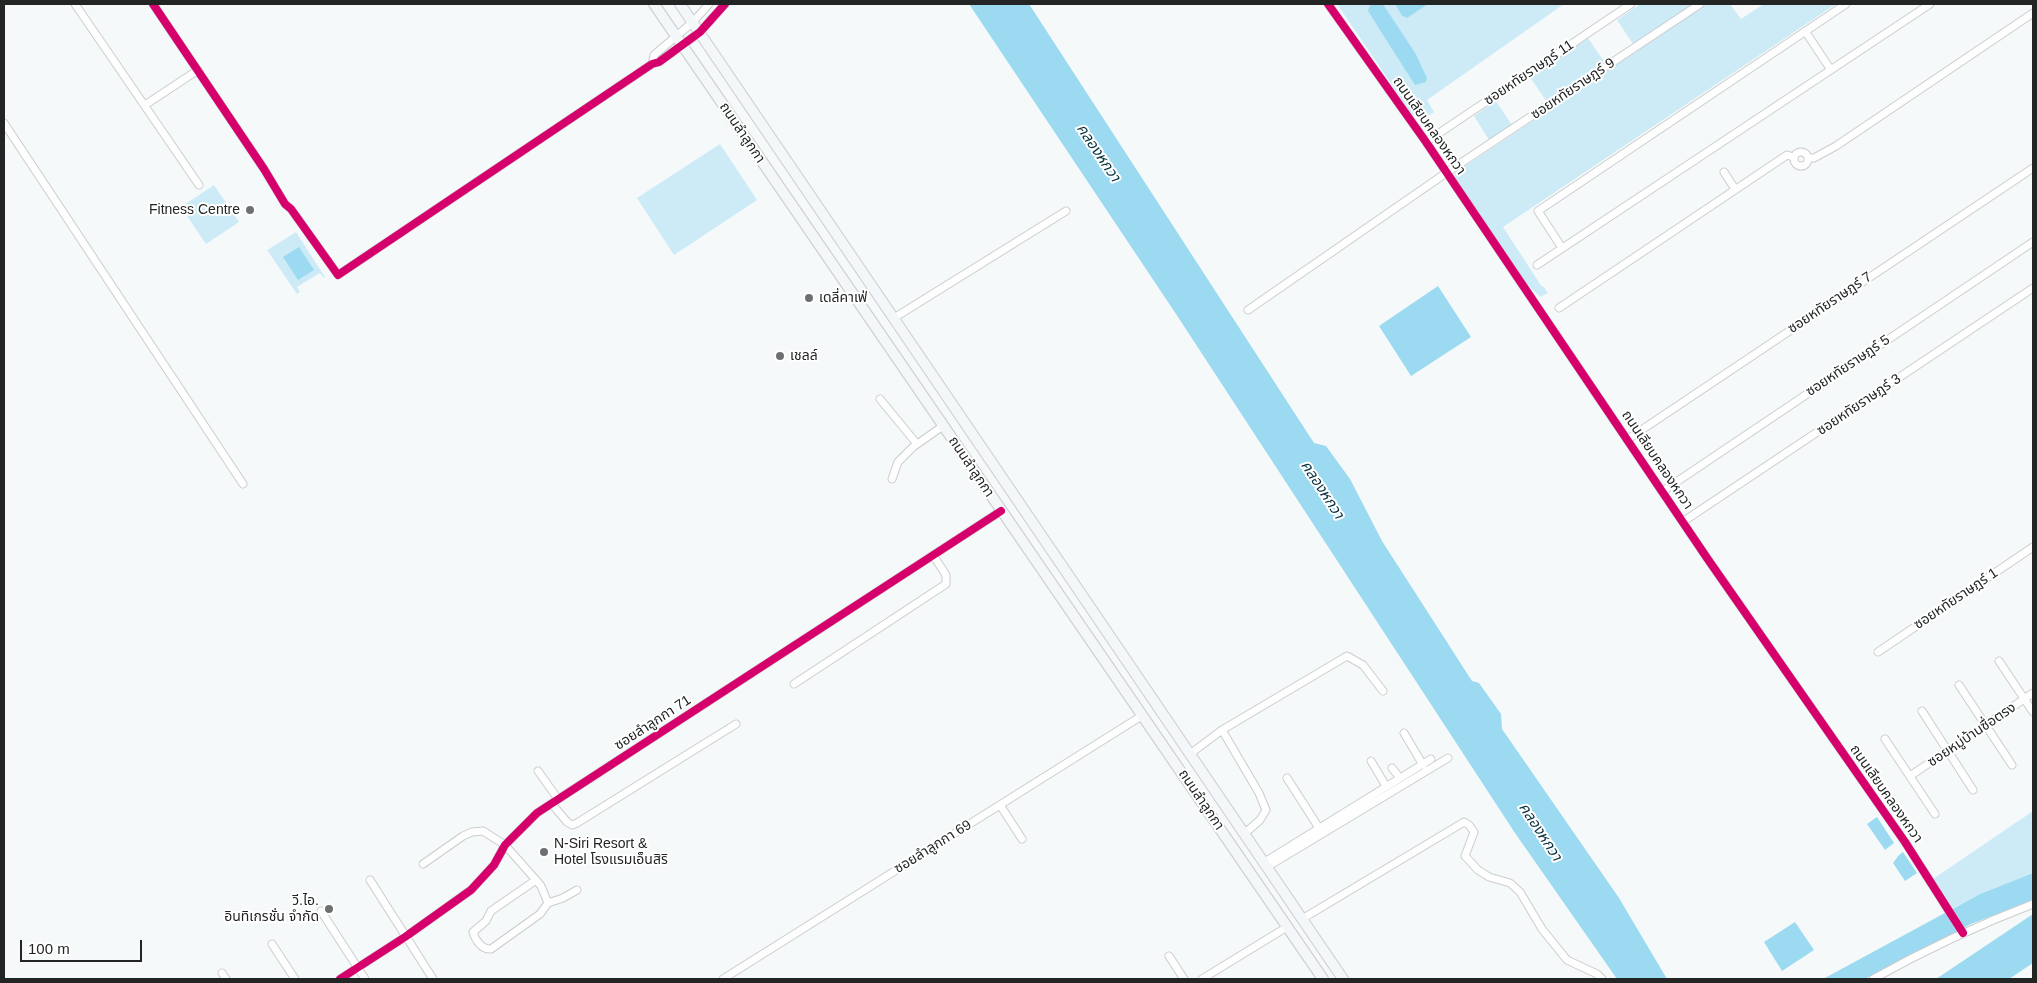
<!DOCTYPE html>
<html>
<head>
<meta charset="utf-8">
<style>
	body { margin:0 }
	#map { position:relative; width:2037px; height:983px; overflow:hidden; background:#f6f9fa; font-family:Helvetica,sans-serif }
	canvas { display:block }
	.frame { position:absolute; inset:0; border:5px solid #232525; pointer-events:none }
	.scale { position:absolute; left:20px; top:940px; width:122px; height:22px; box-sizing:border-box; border:2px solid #232525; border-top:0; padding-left:6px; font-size:15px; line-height:18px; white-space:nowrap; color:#232525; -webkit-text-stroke:4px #fff; paint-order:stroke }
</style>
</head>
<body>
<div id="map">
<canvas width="2037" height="983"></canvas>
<div class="frame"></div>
<div class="scale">100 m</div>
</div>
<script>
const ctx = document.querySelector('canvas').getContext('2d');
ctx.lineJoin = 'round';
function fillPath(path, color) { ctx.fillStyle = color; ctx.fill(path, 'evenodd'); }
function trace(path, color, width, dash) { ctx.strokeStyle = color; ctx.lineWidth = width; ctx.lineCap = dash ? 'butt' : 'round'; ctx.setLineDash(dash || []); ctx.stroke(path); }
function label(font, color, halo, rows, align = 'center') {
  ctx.font = font + ' Helvetica,"Noto Sans Thai",sans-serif'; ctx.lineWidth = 4; ctx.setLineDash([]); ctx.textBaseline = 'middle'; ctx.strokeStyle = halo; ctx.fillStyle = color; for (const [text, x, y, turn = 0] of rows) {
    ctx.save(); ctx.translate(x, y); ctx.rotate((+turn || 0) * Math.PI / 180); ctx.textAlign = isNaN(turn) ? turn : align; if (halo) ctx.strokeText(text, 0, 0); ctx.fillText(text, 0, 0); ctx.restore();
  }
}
fillPath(new Path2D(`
	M1337,4h33l-1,1 57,77 1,-4 -11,-24 -33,-50h12l7,12 4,2 22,-14h136l-137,96 7,12 -10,7 -5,-7 -6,4z
	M1640,4h53l-60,40 -16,-24z
	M1707,4h23l11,15 23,-15h72l-333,223 39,60 1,-1 5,7 -8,4 -13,-13 -72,-106v-5z
	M1588,38l17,25 -58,39 -17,-25z
	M1496,101l16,24 -23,15 -15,-24z
	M720,144l37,56 -83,55 -37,-57z
	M214,185l25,37 -33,22 -25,-37z
	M296,232l29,45 -1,1 -4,-5 -23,14 3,5 -3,2 -30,-44z
	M2033,811v62l-53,21 -27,14 -20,-29z`), '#ccebf7');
fillPath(new Path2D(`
	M969,4h60l285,439 12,3 24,33 32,62 90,140 7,2 22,31 1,15 117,169 48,81h-50l-102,-146 -337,-516z
	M1370,4h13l2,3 31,47 11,24 -1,4 -11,3 -47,-74z
	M1395,4h33l-21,14 -5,-2z
	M299,247l15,23 -16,10 -15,-23z
	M1438,286l33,51 -60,39 -32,-50z
	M1877,817l17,26 -9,7 -18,-26z
	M1903,852l14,21 -12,8 -12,-18 6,-8z
	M2033,873v27l-62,24 -106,55h-42l157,-85z
	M2033,914v49l-24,16h-73z
	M1795,922l19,28 -32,21 -18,-29z`), '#9bdaf0');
const street = new Path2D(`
	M75,4l124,181
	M153,4l111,165 21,35 6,5 47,66 314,-211 7,-2 41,-30 25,-28
	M1328,4l98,138 281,416 198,284 58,91
	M1805,31l26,39
	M652,64l2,-9 39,-33 16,-18
	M145,105l53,-35
	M4,123l239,361
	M1426,142l205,-138
	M1794 159a7 7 0 1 1 14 0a7 7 0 1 1-14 0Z
	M1808,158h6l22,-12 197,-133
	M1724,172l11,17
	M1562,248l-24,-37 308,-207
	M1537,265l393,-261
	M1559,308l228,-153 6,2
	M1248,310l198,-137 254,-169
	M894,318l172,-107
	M880,399l37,45
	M1628,439l405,-271
	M892,479l6,-17 15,-15 30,-21
	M1663,491l370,-249
	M1684,521l349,-233
	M1878,652l155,-105
	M1999,661l34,51
	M794,684l152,-100v-9l-13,-20
	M1959,685l53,80
	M1922,711l51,79
	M1404,733l19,32
	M1885,739l50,75
	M1190,754l32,-24
	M1371,761l15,25
	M1392,768l8,10
	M538,771l20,28
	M1910,776l123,-83
	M1287,778l32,50
	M552,804l15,18 5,3 5,-2 159,-99
	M1000,805l22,34
	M1244,834l16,-14 6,-10 -7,-17 -37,-63 125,-74 16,9 20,26
	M1263,863l168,-104
	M423,864l40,-28 9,-4 11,-1 22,14 31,35 5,6 7,17 -8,11 -49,35c-9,1 -16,-9 -18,-17l13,-11 5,-10 45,-31
	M1267,867l181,-109
	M370,880l63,99
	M548,903l15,-5 14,-8
	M321,911l44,68
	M1302,919l162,-97 5,3 5,7 -9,24 13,14 11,7 21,6 10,9 22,37 25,31 30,14 5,5
	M272,944l23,35
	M1169,956l15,23
	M222,973l4,6
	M340,979l65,-42 66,-47 23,-25 11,-20 32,-32 464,-302
	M723,979l420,-264
	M1202,979l85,-52
	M1873,979c52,-29 105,-54 160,-75`);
const secondary = new Path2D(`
	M654,4l669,975
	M680,4l663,975`);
trace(street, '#cbcccd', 9);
trace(secondary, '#cbcccd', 12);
trace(street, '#fefefe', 7);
trace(secondary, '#f3f7f9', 10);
trace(new Path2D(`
	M153,4l111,165 21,35 6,5 47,66 314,-211 7,-2 41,-30 25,-28
	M1328,4l98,138 281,416 198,284 58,91
	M340,979l65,-42 66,-47 23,-25 11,-20 32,-32 464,-302`), '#d6006c', 8);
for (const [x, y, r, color] of [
	[250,210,5,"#6d6f70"],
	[809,298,5,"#6d6f70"],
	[780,356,5,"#6d6f70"],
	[544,852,5,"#6d6f70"],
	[329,909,5,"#6d6f70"]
]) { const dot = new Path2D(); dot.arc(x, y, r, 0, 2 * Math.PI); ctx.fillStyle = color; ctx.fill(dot); trace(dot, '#fff', 2); }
label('14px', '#232525', '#fff', [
	["ซอยหทัยราษฎร์ 11",1529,73,-34],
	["ซอยหทัยราษฎร์ 9",1573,89,-34],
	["ถนนเลียบคลองหกวา",1429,126,55],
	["ถนนลำลูกกา",742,133,56],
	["ซอยหทัยราษฎร์ 7",1830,303,-34],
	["ซอยหทัยราษฎร์ 5",1848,366,-34],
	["ซอยหทัยราษฎร์ 3",1859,405,-34],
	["ถนนเลียบคลองหกวา",1657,460,56],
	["ถนนลำลูกกา",971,467,56],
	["ซอยหทัยราษฎร์ 1",1956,599,-34],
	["ซอยลำลูกกา 71",653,723,-33],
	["ซอยหมู่บ้านซื่อตรง",1972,735,-34],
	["ถนนเลียบคลองหกวา",1886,794,55],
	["ถนนลำลูกกา",1201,800,56],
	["ซอยลำลูกกา 69",933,847,-32]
]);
label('14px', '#232525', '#fff', [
	["Fitness Centre",240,210,"right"],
	["เดลี่คาเฟ่",819,298],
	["เชลล์",790,356],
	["N-Siri Resort &",554,844],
	["Hotel โรงแรมเอ็นสิริ",554,860],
	["วี.ไอ.",319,901,"right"],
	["อินทิเกรชั่น จำกัด",319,917,"right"]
], 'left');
label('italic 15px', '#07323f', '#fff', [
	["คลองหกวา",1098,153,56],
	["คลองหกวา",1322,490,57],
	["คลองหกวา",1540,832,57]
]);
</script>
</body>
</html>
